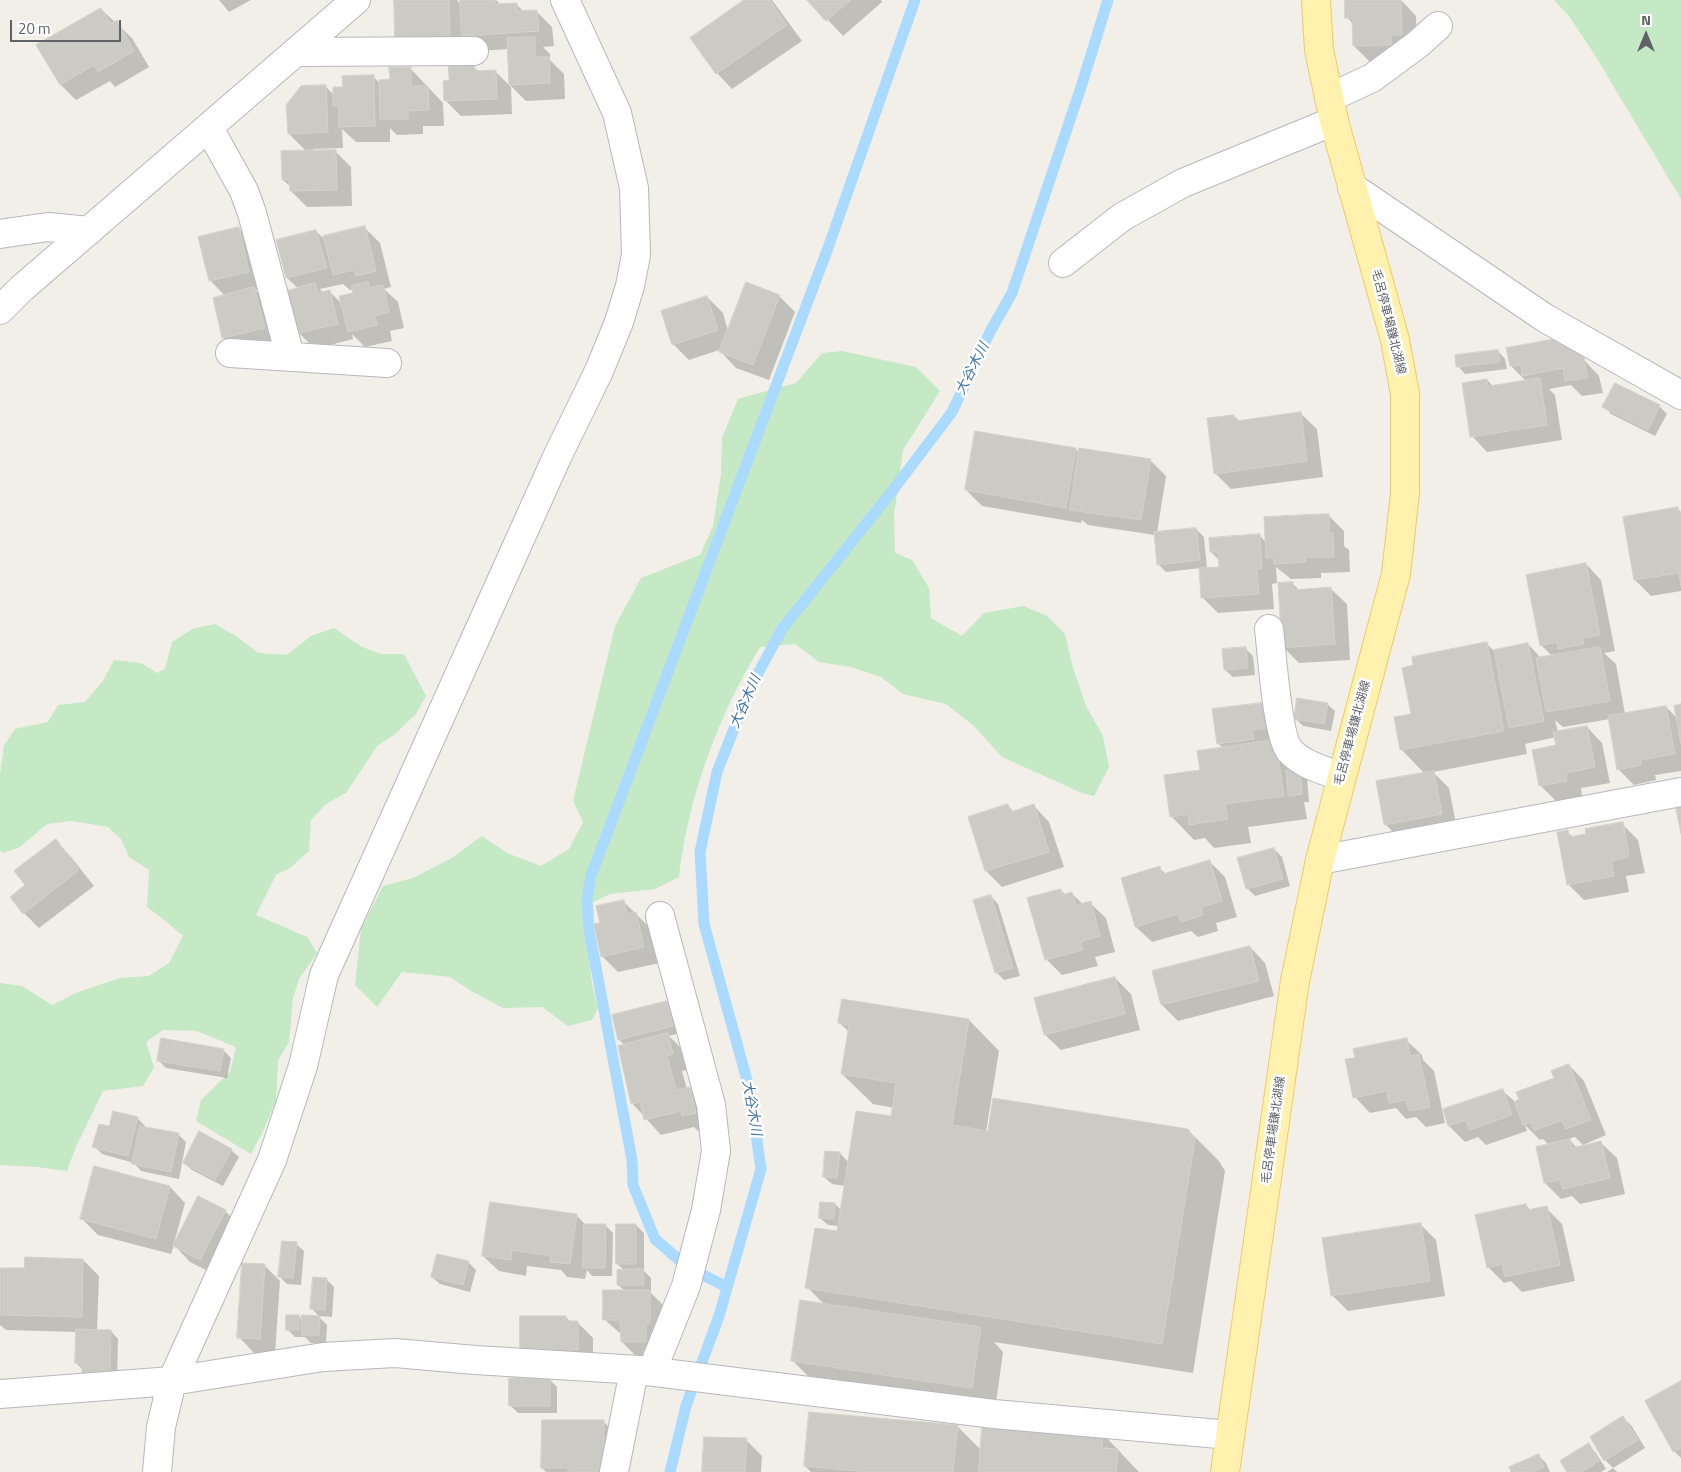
<!DOCTYPE html>
<html>
<head>
<meta charset="utf-8">
<style>
	body { margin:0 }
	#map { position:relative; width:1681px; height:1472px; overflow:hidden; background:#f1efe8; font-family:"Titillium Web",sans-serif }
	canvas { display:block }
	.north { position:absolute; left:1621px; top:10px; width:50px; height:50px; -webkit-text-stroke:4px #fff; paint-order:stroke; rotate:0deg; font-size:14px; font-weight:700; line-height:20px; text-align:center; color:#5f6368 }
	.north::after { content:''; display:block; margin:auto; width:18px; height:22px; background:#5f6368; clip-path:polygon(50% 0,100% 100%,50% 72%,0 100%) }
	.scale { position:absolute; left:10px; top:20px; width:111px; height:22px; box-sizing:border-box; border:2px solid #5f6368; border-top:0; padding-left:6px; font-size:15px; line-height:18px; white-space:nowrap; color:#5f6368; -webkit-text-stroke:4px #fff; paint-order:stroke }
</style>
</head>
<body>
<div id="map">
<canvas width="1681" height="1472"></canvas>
<div class="north">N</div>
<div class="scale">20 m</div>
</div>
<script>
const ctx = document.querySelector('canvas').getContext('2d');
ctx.lineJoin = 'round';
function fillPath(path, color) { ctx.fillStyle = color; ctx.fill(path, 'evenodd'); }
function trace(path, color, width, dash) { ctx.strokeStyle = color; ctx.lineWidth = width; ctx.lineCap = dash ? 'butt' : 'round'; ctx.setLineDash(dash || []); ctx.stroke(path); }
function label(font, color, halo, rows, align = 'center') {
  ctx.font = font + ' "Titillium Web","Noto Sans JP",sans-serif'; ctx.lineWidth = 5; ctx.setLineDash([]); ctx.textBaseline = 'middle'; ctx.strokeStyle = halo; ctx.fillStyle = color; for (const [text, x, y, turn = 0] of rows) {
    ctx.save(); ctx.translate(x, y); ctx.rotate((+turn || 0) * Math.PI / 180); ctx.textAlign = isNaN(turn) ? turn : align; if (halo) ctx.strokeText(text, 0, 0); ctx.fillText(text, 0, 0); ctx.restore();
  }
}
fillPath(new Path2D(`
	M1554,0h127v199l-88,-147 -24,-36z
	M842,351l74,16 24,24 -37,59 -9,65 1,38 17,7 17,28 2,30 31,18 22,-23 40,-7 23,10 18,18 8,34 13,38 17,30 6,31 -15,29 -12,-3 -80,-36 -28,-31 -28,-22 -43,-10 -22,-17 -30,-10 -32,-5 -24,-18 -35,3c-42,69 -72,150 -81,230l-24,12 -45,5 -27,13 9,77 6,24 -6,12 -24,6 -26,-19 -39,1 -30,-16 -23,-15 -48,-5 -25,35 -22,-22 6,-56 22,-43 30,-8 39,-20 30,-22 25,17 34,13 28,-17 14,-27 -10,-21 42,-175 26,-48 59,-23 13,-29 8,-52 1,-36 16,-39 58,-16 26,-30z
	M215,624l21,12 22,17 29,2 24,-19 23,-8 26,18 21,8h23l22,42 -10,18 -21,20 -18,12 -31,47 -20,11 -15,16 -2,31 -19,17 -14,7 -20,40 51,22 10,16 -18,26 -6,19 -4,44 -11,18 -2,40 -12,29 -13,25 -55,-33 5,-21 29,-28 6,-25 -39,-16 -34,-1 -17,12 8,25 -11,19 -40,5 -28,58 -8,22 -30,-4 -37,-2v-182l22,3 30,19 26,-13 42,-14 29,-2 20,-13 14,-27 -20,-17 -16,-12 2,-37 -20,-13 -8,-18 -13,-12 -36,-6 -25,3 -27,23 -17,6 -3,-3v-75l4,-30 11,-16 33,-7 10,-17 27,-3 18,-21 11,-21 27,3 16,10 8,-4 7,-27 20,-13z`), '#c5e8c5');
fillPath(new Path2D(`
	M219,0h32l-22,12z
	M421,0h36l4,5v-5h35l5,5 15,-1 8,8 12,-1 16,16 2,19 -11,1 7,7v6l14,14 1,25 -39,2 -15,-15 1,28 -51,2 -16,-16 5,-19 13,-20 6,6h5l5,5h17l15,15 -2,-38 -30,2 -14,-15v16l-53,1z
	M746,0h26l30,41 -70,48 -15,-16z
	M809,0h72l1,2 -39,34z
	M1354,0h47l15,16 1,34 -10,10 -37,2 -16,-16 -1,-22 -6,-7z
	M101,9l31,29 17,29 -34,20 -5,-6 -34,19 -15,-15z
	M411,69l32,34 1,23h-21v8l-26,1 -7,-7v14h-34l-14,-13 1,19 -30,1v3l22,-1 16,16 1,39 -45,1 -16,-16v-4l-8,-7 24,-28 -18,-18 36,-48 9,9 10,-7 30,-11 6,7 11,-4z
	M365,228l15,15 11,44 -7,2 14,13 6,26 -14,3 2,10 -27,6 -13,-13 1,5 -38,10 -16,-16 -10,-41 10,-3 -12,-11 29,-47 10,10zM343,284l7,6 3,-1 1,5 -12,10 -13,-13 -6,2 -3,-4z
	M239,229l16,16 9,43 -9,2 15,14 10,40 -41,10 -16,-16 -9,-40 11,-2 -15,-16z
	M779,296l16,16 -26,68 -33,-12 -15,-16 1,-3 -33,11 -16,-16 34,-47 16,16 5,18z
	M1498,351l7,8 2,10 -42,5 -7,-8z
	M1583,359l16,17 4,17 -21,3 -11,-11 -22,4 6,6 7,45 -75,12 -15,-16 15,-56 6,6 33,-5 -15,-15z
	M1615,384l44,22 8,8 -12,22 -44,-22 -7,-8z
	M1301,414l16,15 6,48 -92,12 -16,-16 19,-57 6,6z
	M1075,449l5,4 70,7 16,16 -9,57 39,-4 8,8 3,32 13,-1v-7l-9,-9 48,-17 7,7 62,-27 16,16v15l5,4 1,22 -29,1v5l-30,1 -15,-12 1,16 -5,1 2,25 -56,4 -16,-16 -2,-29 -34,4 -8,-8 -3,-29 -67,-10 -6,-5 -1,3 -99,-17 -16,-16z
	M1678,509l3,3v79l-30,5 -16,-16z
	M1586,564l15,16 14,71 -11,2 12,11 9,50 41,-7 12,12 3,-13v65l-26,4 1,5 -22,5 -16,-16 -8,-50 -47,8 -8,-7 3,12 29,-5 15,16 8,40 -29,5 1,8 -26,5 -16,-16 17,-39 -1,-9 -31,7 2,10 -94,18 16,16 8,41 -56,11 -16,-16 40,-50 -23,-24 -6,-32 16,-3 75,-71 7,7 34,-7 13,14 11,-2 -11,-11z
	M1293,584l7,7 31,-2 16,15 3,56 -51,3 -16,-16z
	M1245,648l8,8 2,19 -22,2 -8,-7z
	M1268,703l39,75 2,24h-5l3,17 -59,8 3,16 -37,5 -9,-10 -11,2 -23,-24 30,-45 23,-22 -6,-6z
	M1327,704l8,7 -4,20 -28,-5 -8,-8z
	M1008,806l6,6 20,-6 15,16 15,45 -62,20 -16,-16 -17,-53z
	M1622,824l16,16 7,33 -19,3 3,16 -45,8 -16,-16 -1,-52 6,5z
	M56,841l15,16 23,29 -55,42 -15,-15 3,-28z
	M1274,849l8,8 8,29 -35,10 -7,-7 -9,-30z
	M1209,861l16,16 12,40 -21,6 2,8 -20,6 -7,-6 -39,11 -16,-15 23,-59 7,6z
	M1060,890l6,5 6,-1 11,10 7,-1 16,15 9,34 -20,5 3,9 -36,9 -16,-16z
	M991,896l7,8 22,72 -16,4 -8,-8z
	M623,901l29,29 8,33 -42,9 -16,-16v-32z
	M1250,947l15,16 9,33 -96,25 -16,-16z
	M1115,978l16,16 9,36 -79,20 -16,-15z
	M843,1000l126,20 30,31 -13,81 202,-2 31,31 6,10 -32,202 -199,-31 9,10 -8,58 -179,-26 -24,-24 33,-55 -18,-18 31,-54 1,-7 -11,-1 -8,-7 15,-14 7,7 4,-25 -14,-2 -8,-7 16,-24 9,10 43,-45 2,-10 -21,-4 -31,-30 7,-42 -9,-9z
	M667,1002l7,8 6,23 -11,3 15,15 4,19 -6,1 5,18h2l16,15 6,25 -12,3 -5,-5 -33,8 -29,-32 -7,-58 -6,-5z
	M1406,1040l16,15 1,5 11,11 11,52 -19,4 -10,-10 -10,2 -10,-11 -26,5 -15,-16 1,-38z
	M223,1050l8,8 -4,20 -61,-10 -8,-8z
	M1569,1065l15,16 22,54 -23,10 -8,-8 -6,2 8,9 24,-5 16,15 8,36 -45,10 -8,-8 -11,3 -16,-16 -8,-35 12,-3 -6,-6 -3,1 -15,-15 2,6 -41,14 -8,-8 -13,5 -16,-16 -5,-16 58,-20 13,12 40,-23z
	M137,1118l8,8 -1,2 34,6 8,8 -7,37 -38,-8 -7,-8 -32,-9 -8,-8 16,-18z
	M231,1150l8,7 -16,29 -31,-16 -8,-7z
	M170,1187l15,16 -11,40 25,-45 26,13 16,16 -25,48 -26,-13 -16,-17 -3,9 -73,-19 -16,-16z
	M1526,1205l5,6 15,-3 16,16 13,57 -53,11 -11,-11 -7,2 -16,-16z
	M576,1215l10,10 20,1 7,7 -1,43h-20l-5,-6 -2,9 -18,-2 -6,-7 -34,-4 -1,10 -27,-5 -16,-15z
	M1420,1224l16,16 9,56 -97,15 -16,-16z
	M636,1225l8,8v38l7,7v15l14,14 -3,50 -24,1 -16,-16v-7l-18,-16 21,-28 -7,-6 7,-14 -8,-7z
	M296,1244l8,7 -3,34 -14,-1 -8,-8z
	M83,1260l16,16 -2,55h14l7,8 -1,44 -34,-13 -7,-7 1,-31 -71,-2 -6,-5v-56l26,1z
	M468,1262l8,8 -6,22 -30,-8 -8,-7z
	M264,1265l16,16 -5,73 -21,-1 -15,-16z
	M327,1280l7,7 -2,30 -13,-1 -8,-8z
	M299,1316l4,5 16,-4 8,8 -1,18h-15l-6,-6h-10l-8,-8z
	M566,1317l5,5h6l16,16v28l-71,-16z
	M549,1379l8,8v26h-39l-8,-8z
	M1681,1383v75l-7,-7z
	M1623,1418l8,7 14,23 -32,20 -8,-8z
	M604,1422l15,16v34h-73l-4,-4z
	M957,1426l25,25 120,-18 37,39h-328l-6,-6z
	M746,1440l16,16 -1,16h-58z
	M1588,1445l8,8 10,16 -5,3h-33z
	M1538,1455l8,8 4,9h-38z
	M1613,1468l4,4h-10z`), '#0003');
trace(new Path2D(`
	M727,1287l-40,-20 -32,-28 -22,-54 -1,-25 -43,-230 -2,-31 4,-23 237,-628 87,-248
	M670,1472l16,-66 33,-90 42,-147 -11,-78 -46,-167 -4,-72 17,-80 33,-84 32,-59 111,-139 59,-78 38,-80 22,-39 69,-206 27,-87`), '#aadaff', 11);
const building = new Path2D(`
	M394,0h55l1,37 -55,1z
	M460,0h35l1,4 21,-1v8l20,-1 2,21 -77,5z
	M744,0h26l17,25 -71,49 -26,-36z
	M807,0h44l-25,21z
	M1345,0h56l1,35h-11v10l-38,1 -1,-28h-7z
	M101,8l10,16 6,-4 17,31 -36,21 -4,-7 -34,20 -24,-40z
	M535,37v20h14l1,26 -41,2 -2,-47z
	M448,59h15v6h11l1,6 21,-1 1,29 -53,2 -1,-20 6,-1z
	M389,67h22v19h17l1,24 -21,1v8h-28l-1,-39 11,-1z
	M374,75l1,51 -36,1v-21h-6v-19h10l-1,-11z
	M326,85l2,47 -40,2 -2,-29 15,-19z
	M336,150l1,40 -47,1 -1,-11h-7l-1,-29z
	M365,226l11,45 -20,5 -2,-6 -21,5 -10,-39z
	M239,227l10,45 -40,9 -11,-44z
	M316,230l11,38 -41,10 -10,-38z
	M368,282l2,6 13,-3 6,27 -14,4 2,9 -29,7 -9,-36 14,-3 -2,-7z
	M746,282l34,13 -27,70 -34,-13z
	M315,283l3,10 12,-3 8,34 -40,9 -11,-42z
	M254,287l11,41 -43,10 -9,-40z
	M707,296l11,34 -46,15 -11,-34z
	M1561,338l23,20 4,20 -23,3 -2,-13 -41,8 -1,-11 -11,1 -4,-18z
	M1498,350l2,12 -44,5 -1,-12z
	M1540,378l7,47 -77,12 -8,-54 25,-4 1,7z
	M1615,383l45,22 -12,25 -46,-23z
	M1301,412l6,49 -93,13 -7,-56 27,-3 1,6z
	M975,431l101,17 -10,60 -101,-18z
	M1079,448l72,11 -10,61 -71,-10z
	M1678,507l1,6h2v73l-2,-13 -45,7 -11,-63z
	M1329,514v19h4l1,24h-29l1,5 -32,2v-7l-8,1 -2,-41z
	M1196,528l4,32 -43,5 -3,-33z
	M1260,534l2,34 -5,1 2,25 -58,4 -2,-30 20,-1 -1,-15h-8l-1,-14z
	M1586,563l14,72 -17,3 1,6 -26,5 -1,-7 -17,4 -14,-71z
	M1293,582l1,8 37,-3 4,57 -53,4 -4,-65z
	M1487,642l17,89 -104,19 -6,-33 17,-3 -9,-46 11,-3 -1,-8z
	M1528,643l16,78 -35,7 -15,-78z
	M1246,647l2,21 -24,2 -2,-21z
	M1600,647l10,54 -64,11 -10,-54z
	M1297,698l31,5 -4,21 -30,-5z
	M1269,702l3,25 -20,3 2,9 -37,5 -5,-35z
	M1681,704v40l-7,-38z
	M1666,706l9,48 -35,6 1,5 -24,5 -9,-54z
	M1587,726l8,41 -29,6 1,8 -28,5 -7,-36 24,-5 -3,-13z
	M1276,740l8,56 -59,8 3,15 -39,6 -1,-11 -18,3 -6,-42 36,-5 -3,-19z
	M1300,769l2,25 -14,2 -2,-26z
	M1434,771l8,43 -58,11 -8,-44z
	M1681,803v31l-6,-30z
	M1008,804l3,8 23,-8 15,48 -64,19 -17,-54z
	M1623,822l6,35 -18,4 3,15 -47,9 -10,-53 11,-2 1,7 17,-3 -1,-5z
	M56,839l23,31 -56,44 -13,-17 15,-12 -11,-14z
	M1274,848l9,31 -37,10 -9,-31z
	M1210,860l12,41 -21,6 2,8 -22,7 -3,-8 -43,13 -14,-49 39,-12 2,8z
	M1061,889l1,6 10,-3 4,13 15,-4 9,35 -20,6 3,8 -38,10 -18,-62z
	M991,895l22,73 -18,5 -22,-73z
	M624,900l3,14 9,-2 8,35 -43,10 -7,-33 6,-1 -4,-17z
	M1250,946l9,35 -98,24 -9,-34z
	M1115,977l10,37 -81,21 -10,-37z
	M842,999l127,20 -17,106 36,6 5,-33 195,31 7,10 -33,205 -357,-56 10,-60 22,3 19,-120 35,5 5,-33 -55,-9 8,-49 -11,-2z
	M667,1001l6,25 -55,14 -6,-25z
	M668,1033l5,21 -6,2 9,34 14,-3 6,26 -14,3 -1,-5 -37,9 -4,-18 -9,2 -13,-58z
	M161,1038l63,11 -4,22 -63,-10z
	M1407,1038l3,18 9,-2 11,53 -21,4 -3,-11 -17,3 -2,-12 -34,7 -8,-39 10,-1 -2,-9z
	M1569,1064l22,56 -25,9 -4,-9 -28,11 -3,-9 -8,3 -9,-23 5,-3 -3,-7 38,-14 -3,-7z
	M1503,1089l9,26 -43,15 -3,-10 -18,6 -5,-17z
	M113,1111l25,6 -10,39 -36,-9 7,-23 10,2z
	M140,1126l39,7 -8,39 -39,-8z
	M199,1131l33,18 -17,31 -32,-17z
	M1570,1139l2,9 29,-7 9,37 -47,11 -3,-9 -16,3 -8,-36z
	M825,1151l15,1 -3,26 -14,-1z
	M94,1166l76,20 -14,53 -76,-20z
	M198,1196l28,14 -26,50 -27,-14z
	M490,1202l87,12 -7,50 -20,-2 1,-6 -39,-6 -1,10 -29,-4z
	M820,1202l15,1 -1,16 -15,-1z
	M1526,1204l1,6 20,-4 13,59 -55,12 -3,-13 -15,4 -12,-53z
	M1421,1223l9,58 -99,15 -9,-58z
	M584,1224h22l-1,44h-22z
	M616,1224h20v40h-20z
	M282,1241l15,1 -4,36 -15,-1z
	M437,1254l32,7 -6,24 -32,-8z
	M25,1257l58,2 -1,58 -82,-2v-47h24z
	M242,1263l23,1 -5,75 -23,-1z
	M643,1269l1,16h-27v-15z
	M313,1277l14,1 -2,32 -15,-1z
	M603,1290h47v33l-4,1v18h-25l-1,-22h-17z
	M800,1300l181,27 -9,61 -181,-27z
	M286,1315h13v15h-13z
	M302,1315l18,1 -1,19h-17z
	M520,1316h46v5h12v29l-58,1z
	M76,1329l35,1 -1,46 -28,-1v-11l-7,-1z
	M509,1378h41v28h-41z
	M1681,1381v67l-8,4 -28,-51z
	M809,1412l149,13 -5,47h-85l-64,-6z
	M1623,1416l15,24 -34,21 -14,-24z
	M542,1420h62l-1,52h-35v-4h-27z
	M982,1425l121,7 -1,16 16,1 -2,23h-137z
	M704,1437l43,1 -2,34h-43z
	M1589,1443l10,18 -18,11h-14l-7,-11z
	M1539,1454l5,13 -12,5h-21l-2,-5z`);
fillPath(building, '#cccac5');
trace(building, '#d6d1c6', 1);
const minor = new Path2D(`
	M296,52l178,-1
	M1329,98l43,-20 46,-34 20,-18
	M209,128l35,63 8,22 38,143
	M1352,187l193,131 136,77
	M0,234l48,-7 41,4
	M1063,263l59,-46 61,-34 151,-62
	M0,310l21,-21 335,-289
	M230,353l157,10
	M1269,629c3,24 8,107 21,122 13,14 34,19 51,26
	M1320,860l361,-68
	M652,1371l34,-85 20,-76 10,-59 -5,-46 -51,-189
	M0,1394l172,-13 151,-24 72,-4 80,7 164,10 355,44 236,21
	M157,1472l4,-45 11,-46 100,-221 31,-94 21,-91 233,-518 42,-86 20,-49 11,-36 6,-31 -2,-67 -17,-75 -52,-113
	M614,1472l18,-91 7,-11`);
const major = new Path2D(`
	M1225,1472l70,-491 25,-121 76,-286 9,-81v-99l-10,-54 -61,-219 -15,-71 -3,-50`);
trace(minor, '#b5b8bc', 30);
trace(major, '#f2c960', 30);
trace(minor, '#fff', 28);
trace(major, '#fff2af', 28);
label('12px', '#5f6368', '#fff', [
	["毛呂停車場鎌北湖線",1388,322,76],
	["毛呂停車場鎌北湖線",1353,733,-75],
	["毛呂停車場鎌北湖線",1274,1130,-82]
]);
label('italic 14px', '#4174aa', '#fff', [
	["大谷木川",973,369,-63],
	["大谷木川",746,702,-66],
	["大谷木川",751,1108,80]
]);
</script>
</body>
</html>
